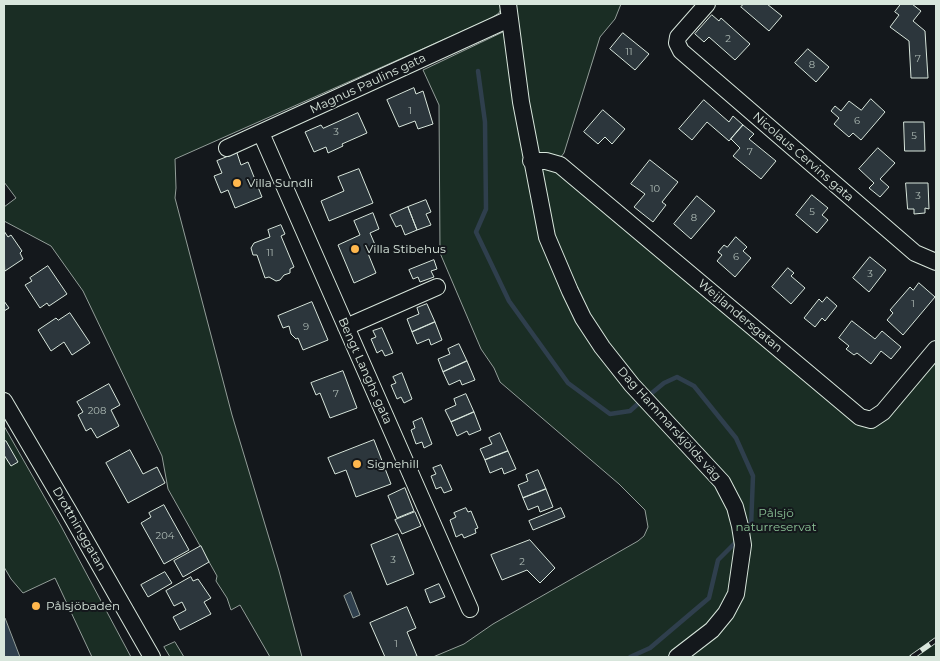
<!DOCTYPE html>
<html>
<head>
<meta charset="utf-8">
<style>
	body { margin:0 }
	#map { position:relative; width:940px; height:661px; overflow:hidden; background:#14181c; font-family:Montserrat,sans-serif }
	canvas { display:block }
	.frame { position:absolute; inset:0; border:5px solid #d8e6dc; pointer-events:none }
</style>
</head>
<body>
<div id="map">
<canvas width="940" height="661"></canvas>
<div class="frame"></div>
</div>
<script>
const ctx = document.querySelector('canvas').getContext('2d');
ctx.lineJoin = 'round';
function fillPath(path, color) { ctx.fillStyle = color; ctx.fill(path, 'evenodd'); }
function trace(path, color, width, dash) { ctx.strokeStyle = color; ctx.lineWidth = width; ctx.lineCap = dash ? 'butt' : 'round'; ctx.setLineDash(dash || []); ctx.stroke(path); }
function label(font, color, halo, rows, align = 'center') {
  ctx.font = font + ' Montserrat,sans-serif'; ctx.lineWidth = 4; ctx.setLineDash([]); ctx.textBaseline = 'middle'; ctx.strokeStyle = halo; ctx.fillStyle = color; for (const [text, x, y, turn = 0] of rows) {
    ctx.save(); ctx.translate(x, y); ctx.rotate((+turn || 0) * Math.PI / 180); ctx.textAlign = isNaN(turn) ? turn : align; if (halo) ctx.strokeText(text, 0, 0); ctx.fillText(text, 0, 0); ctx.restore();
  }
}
const green = new Path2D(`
	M4,4h499l-4,9 -9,6 -315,140 1,29 -1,10 57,217 47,156 23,86h-32l-30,-52 -9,5 -4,-12 -11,-17 1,-5 -49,-87 -6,-33 -79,-165 -32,-45 -47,-25v-14l12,-9 -12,-16z
	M512,4h109l-6,15 -15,18 -36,116 -4,5 298,265c9,6 14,6 23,0l55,-65v299h-503l31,-13 29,-20 145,-83 6,-5 4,-9 -3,-17 -26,-26 -119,-102 -6,-14 -13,-19 -41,-96 -1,-148 -16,-35 82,-39z
	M4,426l57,100 70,131h-39l-37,-79 -32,15 -12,-14 -7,-12z
	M175,642l9,15h-14l-6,-10z`);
fillPath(green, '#1a2d24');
trace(green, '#939e99', 1);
const water = new Path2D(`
	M351,592l9,23 -7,3 -9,-22z
	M4,618h1l15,39h-16z`);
fillPath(water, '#2f3f4d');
trace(water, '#939e99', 1);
trace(new Path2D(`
	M478,71l7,51 1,87 -10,23 33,69 59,82 42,31 20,-3 11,-10
	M647,397l17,-14 13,-6 17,9 42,52 17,38 -2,51 -5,5
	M630,657l20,-9 59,-50 9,-38 19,-19`), '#2f3f4d', 4.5);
const building = new Path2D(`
	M744,4h23l15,12 -13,15 -28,-24z
	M901,4h11l9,7 -8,10 12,10 3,47h-17l-2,-37 -19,-14 9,-12 -4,-3z
	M712,15l7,6 2,-3 29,26 -15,16 -26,-23 -5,5 -9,-8z
	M623,33l26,21 -14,16 -25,-21z
	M808,49l21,18 -13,15 -21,-19z
	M414,88l2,6 7,-3 10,33 -15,5 -3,-8 -16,6 -12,-27z
	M871,99l14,13 -24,28 -8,-7 -4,4 -15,-13 5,-6 -8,-7 4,-5 6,5 8,-10 12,9z
	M704,100l25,22 4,-6 10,9 -14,16 -22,-19 -15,18 -13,-11z
	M603,110l22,19 -13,15 -7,-7 -7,7 -14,-12z
	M358,113l9,20 -25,11 1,2 -15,7 -2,-6 -12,5 -9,-20 16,-7 2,3z
	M904,122h20l1,29h-20z
	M743,125l11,9 -5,5 27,22 -15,18 -28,-23 7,-8 -9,-9z
	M878,148l17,15 -15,16 9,8 -9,10 -11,-9 5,-5 -15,-14z
	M237,153l4,12 7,-3 14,35 -27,11 -7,-18 -7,3 -7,-17 8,-3 -5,-12z
	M650,160l28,22 -16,20 4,3 -13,17 -19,-15 11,-13 -14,-10z
	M359,169l14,34 -44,18 -8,-20 23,-10 -6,-14z
	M906,183h22l1,26 -4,-1v5l-11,1v-5h-6z
	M812,195l16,13 -6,7 6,5 -11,13 -21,-18z
	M697,196l18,15 -24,28 -17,-15z
	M426,200l5,12 -5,2 5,11 -14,5 -9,-23z
	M408,207l9,23 -12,5 -4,-10 -5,2 -6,-12z
	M373,213l6,16 -9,4 6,14 -9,4 9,22 -22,10 -16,-38 22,-10 -6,-14z
	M281,225l4,9 -4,2 13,31 -4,2v4l-6,2 -4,5 -4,1 -7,-4 -4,1 -8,-23h-4l-2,-7 3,-5 16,-6 -2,-7z
	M4,231l4,6 3,-2 11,16 -2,2 3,6 -18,12z
	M736,237l11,10 -4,4 8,7 -16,19 -18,-16 5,-6 -4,-3 6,-7 3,2z
	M870,257l16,13 -17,22 -16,-14z
	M434,260l3,9 -6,2 3,6 -14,5 -2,-5 -5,2 -4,-9z
	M48,266l19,28 -18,12 -2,-3 -7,5 -15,-23 7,-4 -2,-3z
	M788,268l6,5 -3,3 14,12 -14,16 -19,-17z
	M919,283l16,14 -32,38 -16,-15 6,-7 -3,-3 20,-23 3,3z
	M827,297l10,9 -12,15 -3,-3 -7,9 -11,-9 15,-19 3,3z
	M4,301l5,7 -5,3z
	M312,302l16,38 -25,10 -5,-12 -2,1 -5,-5 -2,-8 -6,2 -5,-12z
	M427,304l8,18 -23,10 -5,-13 12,-5 -2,-6z
	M70,313l20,30 -18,12 -8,-13 -13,9 -13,-21 18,-12 2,2z
	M852,321l23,18 7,-8 19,16 -10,12 -10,-8 -10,13 -14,-11 -3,2 -8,-6 3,-3 -10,-8z
	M435,322l7,18 -11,5 -2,-6 -12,5 -5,-12z
	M382,328l11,25 -8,3 -3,-6 -5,3 -6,-14 5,-2 -3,-6z
	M459,344l8,17 -24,11 -5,-13 12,-5 -2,-5z
	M467,361l8,19 -13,5 -2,-5 -11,5 -6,-13z
	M343,371l14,37 -27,10 -10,-25 -4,2 -5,-12z
	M402,373l10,26 -8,4 -3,-6 -4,2 -6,-14 5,-2 -3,-6z
	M109,384l11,21 -9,5 8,16 -22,12 -6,-10 -5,3 -8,-16 5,-3 -6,-10z
	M466,394l8,18 -23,10 -6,-12 11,-5 -2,-6z
	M474,412l7,18 -12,5 -2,-4 -10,5 -6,-14z
	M422,418l10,26 -8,4 -2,-6 -6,2 -5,-14 4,-2 -2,-6z
	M500,433l8,18 -23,9 -5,-11 12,-5 -3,-6z
	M374,440l17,44 -35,13 -10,-27 -11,4 -7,-16z
	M6,441l12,21 -7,4 -7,-11v-13z
	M130,450l13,24 14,-7 8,16 -37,20 -22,-40z
	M508,451l8,18 -12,5 -2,-6 -12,5 -5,-13z
	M441,465l11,25 -8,3 -3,-6 -5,2 -5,-13 5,-2 -3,-6z
	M538,470l8,19 -23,9 -5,-13 10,-4 -2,-6z
	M405,488l9,23 -17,7 -9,-22z
	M546,489l7,18 -13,5 -2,-6 -10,4 -5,-12z
	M164,505l25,45 -25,14 -23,-41 10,-6 -2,-4z
	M466,508l2,4 3,-1 7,17 -3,1 1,4 -12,5 -2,-4 -6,3 -6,-17 6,-3 -2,-4z
	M561,508l4,9 -32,13 -4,-9z
	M415,512l6,14 -19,8 -7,-14z
	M398,534l16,40 -27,11 -16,-40z
	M530,540l25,28 -15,15 -13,-13 -25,10 -11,-25z
	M201,546l8,16 -26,15 -9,-16z
	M165,572l7,11 -24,14 -7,-12z
	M191,577l2,4 5,-2 13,19 -7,4 7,12 -31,16 -7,-13 13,-7 -4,-8 -8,4 -8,-15z
	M439,584l6,13 -15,6 -5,-13z
	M407,607l9,21 -9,4 10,24 -4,1h-28l-15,-34z`);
fillPath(building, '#2c363c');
trace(building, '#d8e6dc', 1);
const minor = new Path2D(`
	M508,4l13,98 26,135 23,54 13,27 19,29 30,38 90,97 13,25 5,19 3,19 -7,49 -10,19 -14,17 -35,27
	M707,4l-29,33 -1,6 4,8 234,202 21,9
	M261,133l209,476
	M227,148l282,-129
	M531,161h15l14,4 300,252 11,3 12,-8 53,-63
	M346,327l91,-40
	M4,401l64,109 84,147`);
trace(minor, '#d8e6dc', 18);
trace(minor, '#14181c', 16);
const rail = new Path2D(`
	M912,657l24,-17`);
trace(rail, '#d8e6dc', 5.5);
trace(rail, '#14181c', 4, [11]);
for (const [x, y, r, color] of [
	[237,183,5,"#ffb74d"],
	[355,249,5,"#ffb74d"],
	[357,464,5,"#ffb74d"],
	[36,606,5,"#ffb74d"]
]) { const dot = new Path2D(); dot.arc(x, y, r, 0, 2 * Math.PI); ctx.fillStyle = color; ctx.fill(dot); trace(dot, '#14181c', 2); }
label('10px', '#adbab4', null, [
	["2",728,39],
	["11",629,52],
	["7",918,59],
	["8",812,65],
	["1",410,111],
	["6",857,121],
	["3",336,132],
	["5",914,136],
	["7",750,152],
	["10",655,189],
	["3",918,196],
	["5",812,212],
	["8",694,218],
	["11",270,253],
	["6",736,257],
	["3",870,274],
	["1",913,304],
	["9",306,327],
	["7",336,394],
	["208",97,411],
	["204",165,536],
	["3",393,560],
	["2",522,562],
	["1",396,644]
]);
label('12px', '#d8e6dc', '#14181c', [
	["Magnus Paulins gata",368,84,-25],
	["Nicolaus Cervins gata",803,157,41],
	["Weijlandersgatan",740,316,40],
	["Bengt Langhs gata",365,371,66],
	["Dag Hammarskjölds väg",669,424,48],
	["Drottninggatan",79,529,60]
]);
label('12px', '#d8e6dc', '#14181c', [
	["Villa Sundli",247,183],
	["Villa Stibehus",365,249],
	["Signehill",367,464],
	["Pålsjöbaden",46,606]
], 'left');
label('12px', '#8ac095', '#14181c', [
	["Pålsjö",776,513],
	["naturreservat",776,527]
]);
</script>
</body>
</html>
